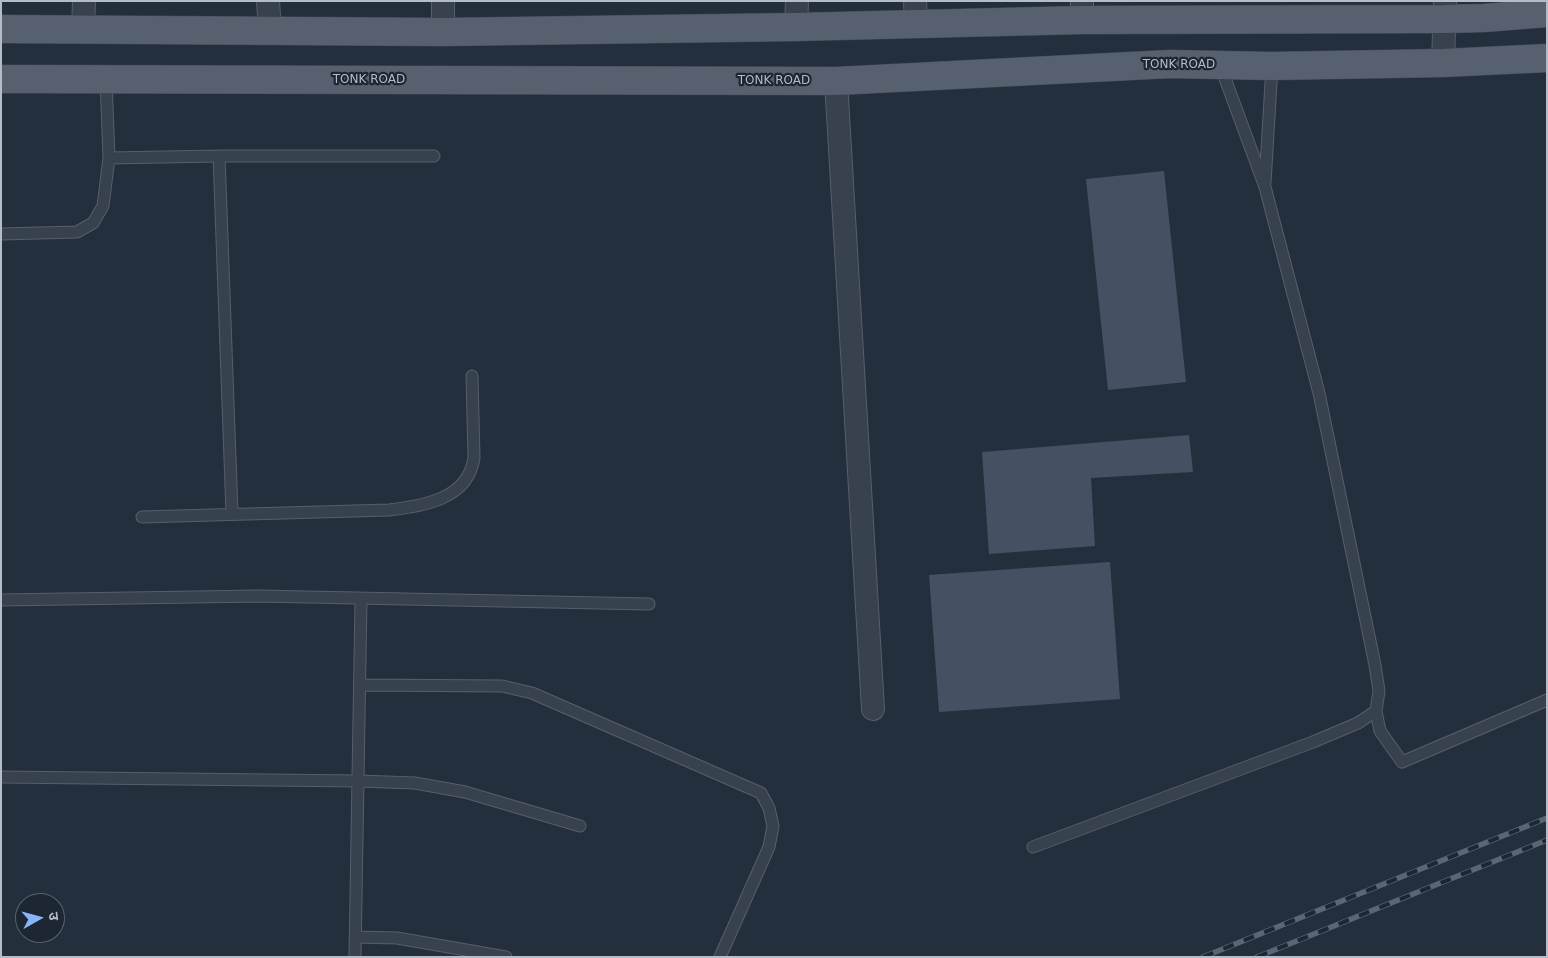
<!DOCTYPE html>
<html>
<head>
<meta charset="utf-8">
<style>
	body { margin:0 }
	#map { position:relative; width:1548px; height:958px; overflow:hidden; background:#242f3e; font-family:"DejaVu Sans","Noto Sans Devanagari",sans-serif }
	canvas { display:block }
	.frame { position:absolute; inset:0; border:2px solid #b4bcc9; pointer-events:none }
	.north { position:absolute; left:15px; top:893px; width:50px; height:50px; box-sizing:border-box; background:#1d2633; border:1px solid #59626f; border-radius:50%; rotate:83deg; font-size:14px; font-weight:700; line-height:20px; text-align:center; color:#b4bcc9 }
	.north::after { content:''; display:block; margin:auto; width:18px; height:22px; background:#8ab4f8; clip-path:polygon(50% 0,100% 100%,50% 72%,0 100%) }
</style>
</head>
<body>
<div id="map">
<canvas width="1548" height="958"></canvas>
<div class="frame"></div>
<div class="north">उ</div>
</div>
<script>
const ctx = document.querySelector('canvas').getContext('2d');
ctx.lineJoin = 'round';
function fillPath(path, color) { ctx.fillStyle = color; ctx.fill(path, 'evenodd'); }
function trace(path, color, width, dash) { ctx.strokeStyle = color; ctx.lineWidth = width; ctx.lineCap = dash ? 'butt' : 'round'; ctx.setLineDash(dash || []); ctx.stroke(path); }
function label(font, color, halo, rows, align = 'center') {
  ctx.font = font + ' "DejaVu Sans",sans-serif'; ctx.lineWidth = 4.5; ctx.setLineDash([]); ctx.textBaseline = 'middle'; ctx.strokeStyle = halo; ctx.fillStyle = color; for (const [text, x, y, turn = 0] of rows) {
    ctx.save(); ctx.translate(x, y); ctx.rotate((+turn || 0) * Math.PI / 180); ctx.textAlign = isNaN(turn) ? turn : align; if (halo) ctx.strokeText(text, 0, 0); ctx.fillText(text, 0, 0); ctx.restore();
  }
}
fillPath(new Path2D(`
	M1164,171l22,211 -78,8 -22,-211z
	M1189,435l4,37 -102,6 4,68 -106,8 -7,-102z
	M1110,562l10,137 -181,13 -10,-137z`), '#455162');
const lane = new Path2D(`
	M219,156l13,357
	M109,158l110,-2h215
	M1265,183l7,-117
	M1,234l76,-2 16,-9 10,-17 6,-48 -3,-78
	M142,517l247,-7c35,-4 79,-11 85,-52l-2,-82
	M1,600l258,-4 390,8
	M360,685l142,1 30,7 229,100 8,15 4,18 -4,21 -49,110
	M1376,711l4,20 22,31 145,-62
	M1,777l357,4 57,2 50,9 115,34
	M1033,847l280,-105 45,-19 18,-12 3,-20 -4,-26 -56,-272 -54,-206 -45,-122
	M355,937l42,1 109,19
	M355,957l6,-358`);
const street = new Path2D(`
	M268,1l2,30
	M915,1l1,22
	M1082,20v-19
	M796,27l1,-26
	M83,31l1,-30
	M443,32v-31
	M1443,63l2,-62
	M836,81l37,628`);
const primary = new Path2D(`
	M1,29l442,3 353,-5 286,-7 363,-1 39,-1 63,-5
	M1,79l835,2 334,-17 102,2 171,-3 104,-5`);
trace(lane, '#565f6c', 13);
trace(street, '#565f6c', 24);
trace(primary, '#414a57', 29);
trace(lane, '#38414e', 11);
trace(street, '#38414e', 22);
trace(primary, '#56606e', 28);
const rail = new Path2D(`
	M1203,957l344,-139
	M1257,957l290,-117`);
trace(rail, '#5a6575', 5.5);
trace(rail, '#1d2633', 4, [11]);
label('12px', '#b4bcc9', '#1d2633', [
	["TONK ROAD",1179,65],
	["TONK ROAD",369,80],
	["TONK ROAD",774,81]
]);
</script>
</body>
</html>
